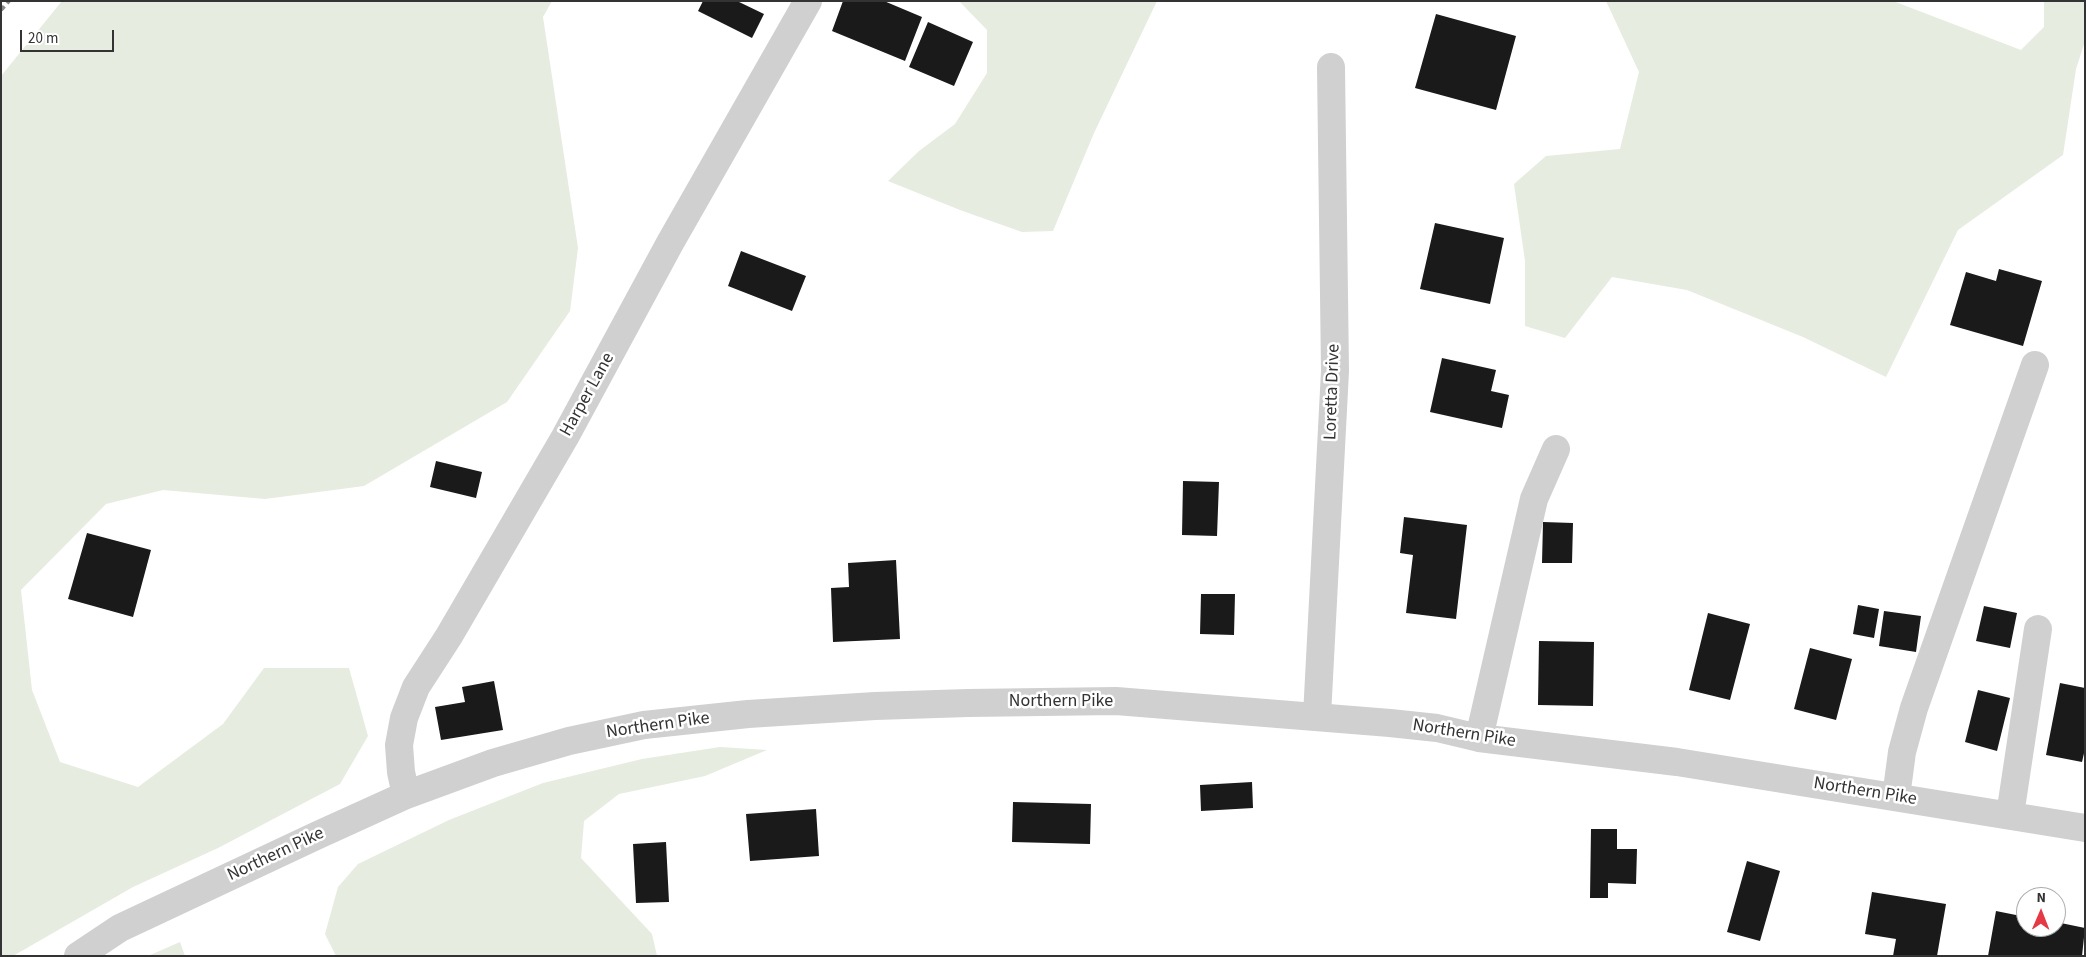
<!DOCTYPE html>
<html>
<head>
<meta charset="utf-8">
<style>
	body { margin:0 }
	#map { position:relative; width:2086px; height:957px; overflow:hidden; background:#fff; font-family:"Source Sans 3",sans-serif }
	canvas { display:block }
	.frame { position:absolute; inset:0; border:2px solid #333; pointer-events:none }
	.north { position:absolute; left:2016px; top:887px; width:50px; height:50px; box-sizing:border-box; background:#fff; border:1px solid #adadad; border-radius:50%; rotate:1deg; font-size:14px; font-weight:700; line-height:20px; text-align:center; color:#333 }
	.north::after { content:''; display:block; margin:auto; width:18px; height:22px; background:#e63946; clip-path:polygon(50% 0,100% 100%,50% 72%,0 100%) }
	.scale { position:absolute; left:20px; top:30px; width:94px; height:22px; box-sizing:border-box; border:2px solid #333; border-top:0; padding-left:6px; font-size:15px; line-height:18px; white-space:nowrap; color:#333; -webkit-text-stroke:4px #fff; paint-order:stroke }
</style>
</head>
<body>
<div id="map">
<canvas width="2086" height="957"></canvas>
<div class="frame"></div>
<div class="north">N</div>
<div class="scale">20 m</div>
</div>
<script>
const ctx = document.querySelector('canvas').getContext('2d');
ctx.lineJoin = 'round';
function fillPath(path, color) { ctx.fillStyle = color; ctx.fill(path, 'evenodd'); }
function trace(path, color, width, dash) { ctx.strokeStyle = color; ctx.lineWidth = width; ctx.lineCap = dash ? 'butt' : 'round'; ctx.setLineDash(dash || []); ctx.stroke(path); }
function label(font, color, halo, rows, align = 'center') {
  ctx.font = font + ' "Source Sans 3",sans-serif'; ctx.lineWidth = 5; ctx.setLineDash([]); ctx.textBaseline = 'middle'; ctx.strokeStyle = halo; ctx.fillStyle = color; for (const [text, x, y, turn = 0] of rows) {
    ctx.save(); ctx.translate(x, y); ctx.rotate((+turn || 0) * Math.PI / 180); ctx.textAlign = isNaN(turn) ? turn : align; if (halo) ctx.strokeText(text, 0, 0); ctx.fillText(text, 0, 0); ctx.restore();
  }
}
fillPath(new Path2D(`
	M62,1h490l-9,16 35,231 -8,63 -63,91 -143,84 -99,13 -102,-9 -57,14 -85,86 11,100 28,72 78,25 85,-63 41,-56h85l19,68 -28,48 -122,64 -85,39 -120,69h-12v-880z
	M959,1h198l-63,132 -41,98 -31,1 -62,-22 -72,-29 31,-30 36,-27 32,-51v-43z
	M1606,1h287l128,49 23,-23v-26h41v40l-9,28 -13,86 -105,75 -72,147 -83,-40 -116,-47 -75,-13 -47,61 -40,-12v-65l-11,-77 32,-28 74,-7 19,-77z
	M720,747l47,3 -62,26 -86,18 -35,27 -3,37 71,76 5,22h-321l-11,-22 13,-47 20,-23 91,-44 94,-37 99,-24z
	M180,942l5,14h-37z`), '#e6ecdf');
fillPath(new Path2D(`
	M703,1h34l27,13 -12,24 -54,-27z
	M843,1h41l38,16 -17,44 -73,-30z
	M1436,14l80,22 -20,74 -81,-22z
	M928,22l45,20 -19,44 -45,-19z
	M1435,223l69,15 -14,66 -70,-15z
	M741,251l65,25 -14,35 -64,-25z
	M1999,269l43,12 -19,65 -73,-21 16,-53 30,9z
	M1442,358l54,12 -5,21 18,4 -7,33 -72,-16z
	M436,461l46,11 -6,26 -46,-11z
	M1183,481l36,1 -2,54 -35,-1z
	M1404,517l63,8 -11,94 -50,-6 7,-58 -13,-2z
	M1543,522l30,1 -1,40h-30z
	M87,533l64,17 -18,67 -65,-18z
	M896,560l4,79 -67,3 -2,-54 18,-1 -1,-24z
	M1201,594h34l-1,41 -34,-1z
	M1858,605l21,4 -5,29 -21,-4z
	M1984,606l33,7 -7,35 -34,-7z
	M1884,611l37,5 -5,36 -37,-6z
	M1708,613l42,11 -20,76 -41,-10z
	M1539,641l55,1 -1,64 -55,-1z
	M1810,648l42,11 -16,61 -42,-11z
	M494,681l9,49 -62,10 -6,-33 30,-5 -3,-15z
	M2060,683l25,5v61l-3,13 -36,-7z
	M1978,690l32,8 -13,53 -32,-9z
	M1252,782l1,26 -52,3 -1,-26z
	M1013,802l78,2 -1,40 -78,-2z
	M816,809l3,47 -69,5 -4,-47z
	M1591,829h26v20h20l-1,35 -28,-1v15h-18z
	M666,842l3,60 -33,1 -3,-59z
	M1747,861l33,10 -20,70 -33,-9z
	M1872,892l74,12 -9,52h-44l3,-17 -31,-5z
	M1996,911l30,6v10h30v-5l29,6 -3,28h-94z`), '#1a1a1a');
trace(new Path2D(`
	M1317,716l18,-345 -4,-304
	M1479,738l55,-239 22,-50
	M406,795l-5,-23 -2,-27 5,-27 12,-31 33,-51 116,-199 105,-194 138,-242
	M1896,797l6,-45 12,-44 121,-343
	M2010,815l28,-186
	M78,956l42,-28 198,-93 88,-40 87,-32 76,-22 75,-16 104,-11 127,-8 93,-3 148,-2 274,22 47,5 42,10 198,24 408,66`), '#d0d0d0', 28);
trace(new Path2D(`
	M1,10l8,-9`), '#888', 4, [5, 4]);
label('18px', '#333', '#fff', [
	["Loretta Drive",1333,392,-88],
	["Harper Lane",588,395,-61],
	["Northern Pike",1061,702],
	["Northern Pike",658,726,-8],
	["Northern Pike",1464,734,9],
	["Northern Pike",1865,792,9],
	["Northern Pike",276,855,-25]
]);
</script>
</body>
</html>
